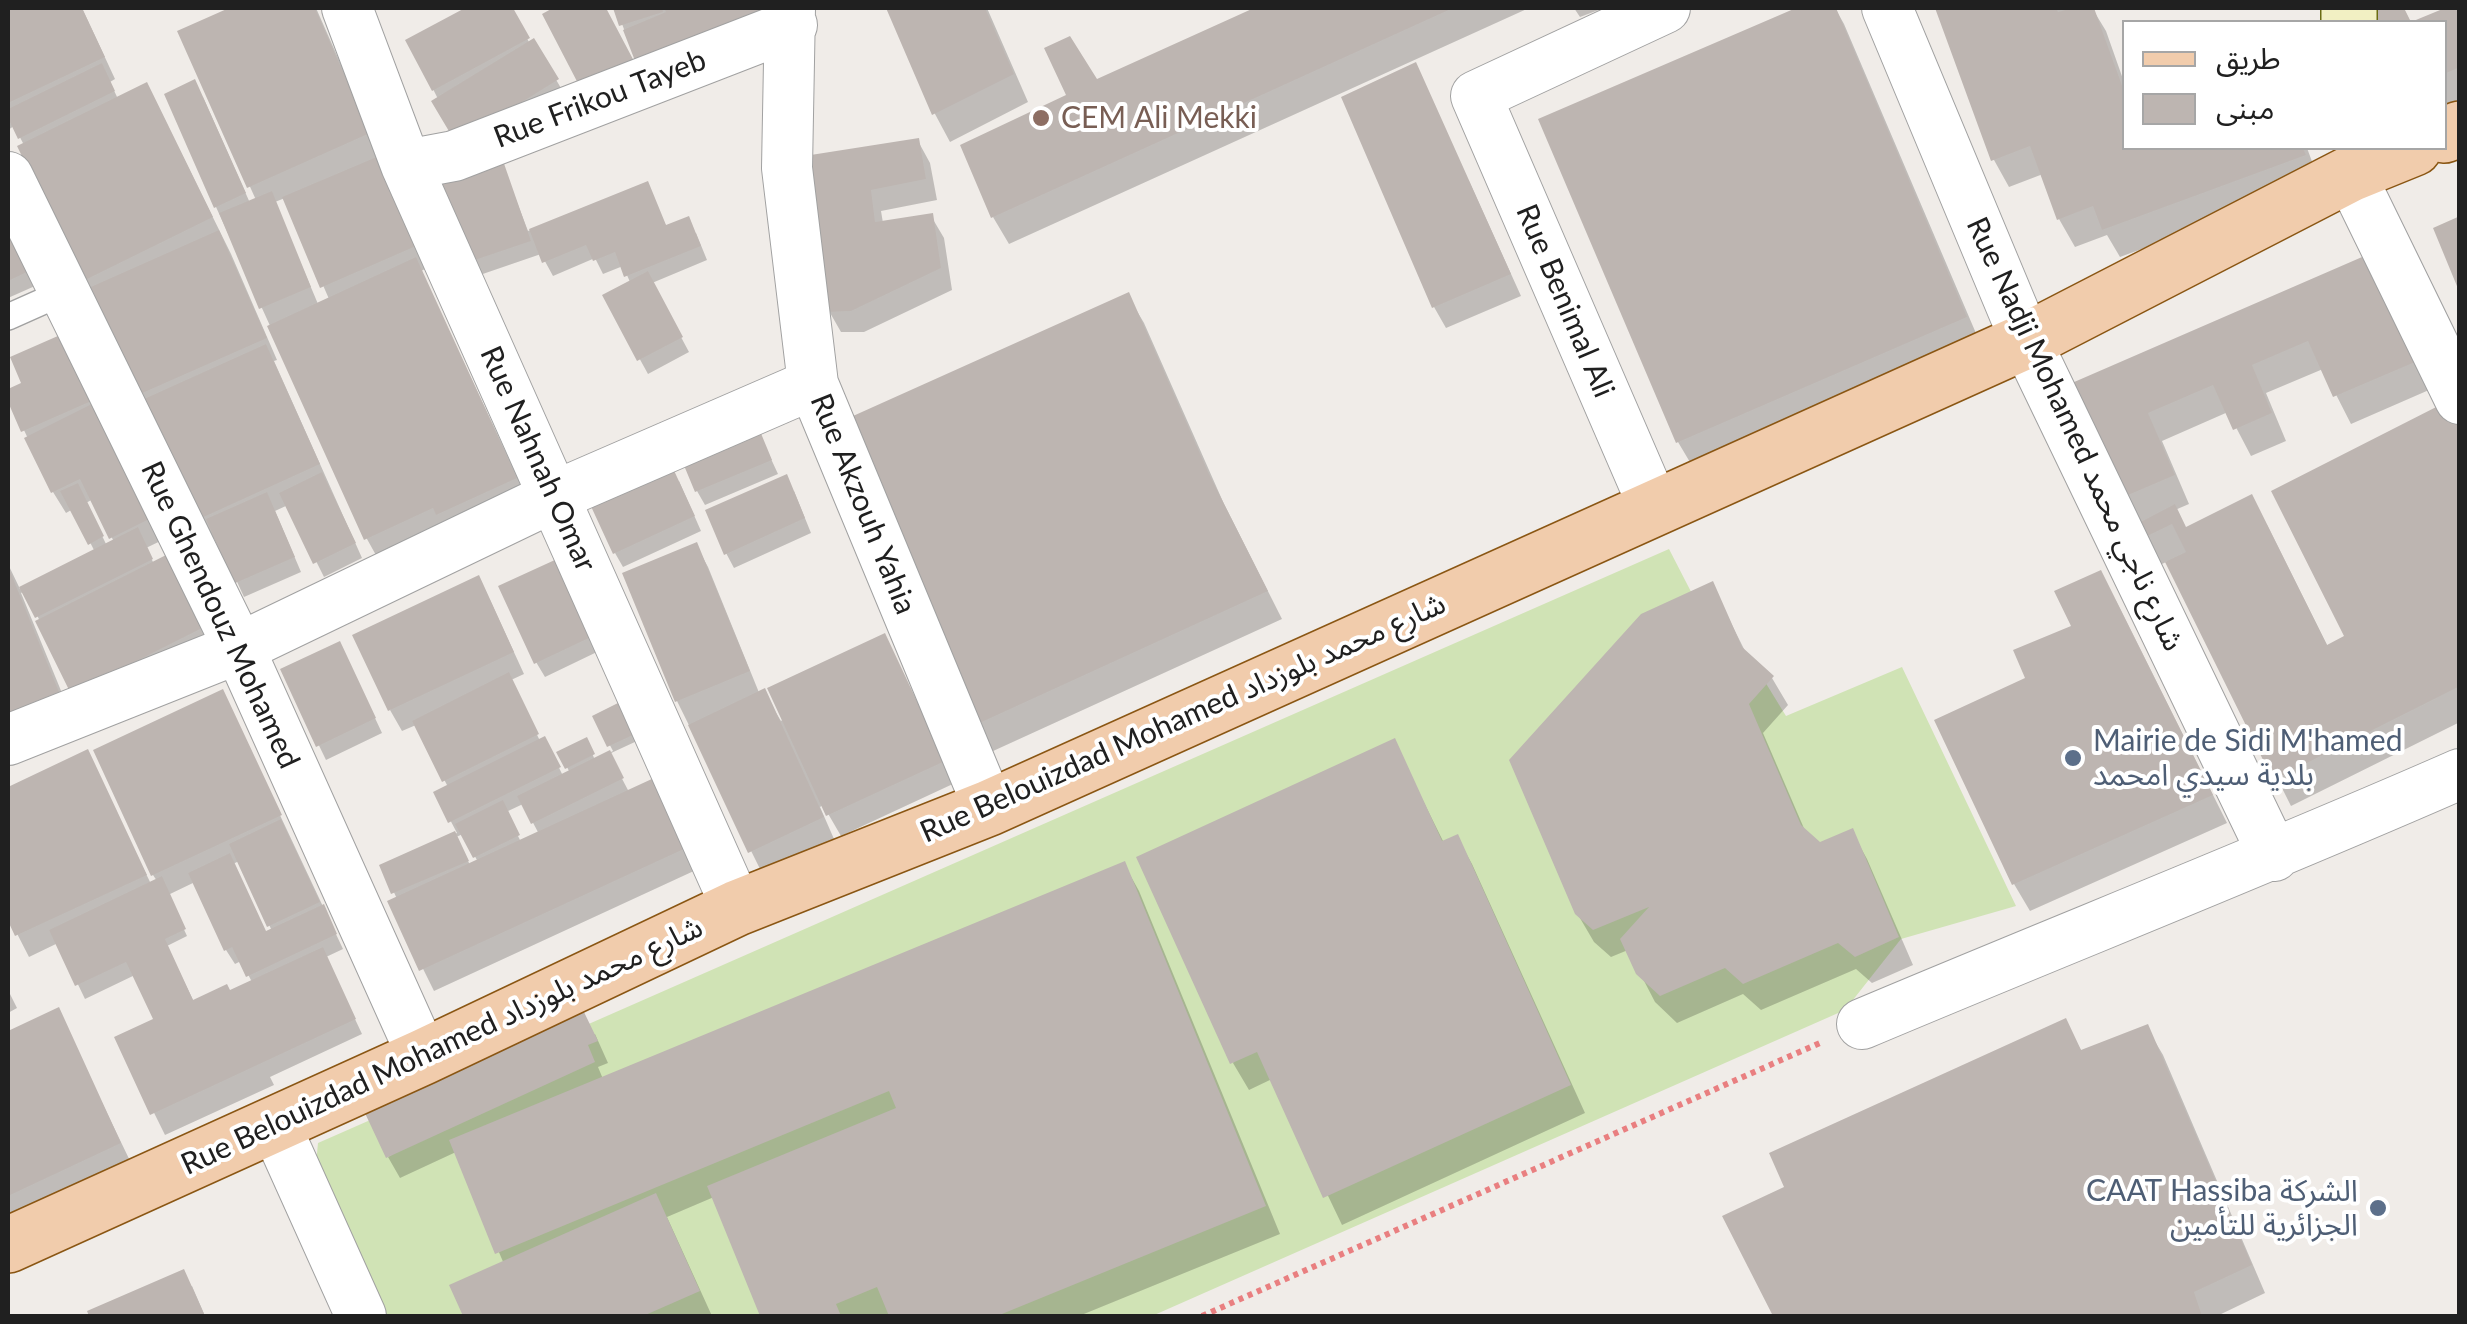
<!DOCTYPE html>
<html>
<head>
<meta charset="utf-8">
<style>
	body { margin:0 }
	#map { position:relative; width:2467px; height:1324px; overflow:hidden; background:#f0ece8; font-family:Lato,"Noto Sans Arabic",sans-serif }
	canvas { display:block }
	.frame { position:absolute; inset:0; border:10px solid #202020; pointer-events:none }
	.legend { position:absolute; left:2122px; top:20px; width:325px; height:130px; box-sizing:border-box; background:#fff; border:2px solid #a6a6a6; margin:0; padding:12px 18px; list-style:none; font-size:30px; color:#202020 }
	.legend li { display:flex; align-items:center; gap:20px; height:50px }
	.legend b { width:50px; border:2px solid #a6a6a6 }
</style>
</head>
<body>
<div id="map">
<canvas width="2467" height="1324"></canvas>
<div class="frame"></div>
<ul class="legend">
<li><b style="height:12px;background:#f1ccac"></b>طريق</li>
<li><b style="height:28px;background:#bdb5b1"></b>مبنى</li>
</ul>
</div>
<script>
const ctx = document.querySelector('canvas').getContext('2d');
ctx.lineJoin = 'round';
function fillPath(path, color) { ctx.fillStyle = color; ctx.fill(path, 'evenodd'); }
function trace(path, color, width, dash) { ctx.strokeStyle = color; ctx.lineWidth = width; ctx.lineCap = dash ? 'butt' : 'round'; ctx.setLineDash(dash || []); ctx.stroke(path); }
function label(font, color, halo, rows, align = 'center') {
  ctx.font = font + ' Lato,"Noto Sans Arabic",sans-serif'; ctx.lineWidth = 8; ctx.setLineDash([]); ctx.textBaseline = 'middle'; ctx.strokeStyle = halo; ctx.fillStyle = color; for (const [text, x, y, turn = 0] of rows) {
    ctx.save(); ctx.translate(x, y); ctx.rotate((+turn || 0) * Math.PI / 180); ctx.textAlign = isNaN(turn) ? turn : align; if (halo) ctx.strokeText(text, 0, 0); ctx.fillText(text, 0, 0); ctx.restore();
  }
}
fillPath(new Path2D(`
	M1669,549l68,132 22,-9 27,44 116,-49 114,239 -115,33 -56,71 -693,306h-766l-70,-152 2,-21z`), '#d0e3b5');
fillPath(new Path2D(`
	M8,8h74l33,71 -5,3 8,17 40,7 73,148 46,106 -3,1 88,197 -38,19 -36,-72 -13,6 26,61 -57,25 -27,-59 -16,7 -177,-400 -10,-19 -6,4z
	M235,8h81l65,147 -5,2 14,24 37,87 -6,3 110,235 -149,60 -15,-27 -151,-332 -13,-110 47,106 6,-3 -76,-168zM285,198l44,101 -11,5 -43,-102z
	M471,8h40l19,36 4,-2 31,53 -99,60 -57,-114z
	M559,8h45l29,54 3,-1 -20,-53h167l-135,71 -103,-64z
	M889,8h98l41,94 -78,40 -15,-28z
	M1260,8h269l-520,236 -16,-27 76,-121z
	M1574,8h30l-24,9z
	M1802,8h33l9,16 137,321 -287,124 -16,-27 -137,-322z
	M1937,8h155l14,23 18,51v66h183l13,35 -200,74 -13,-22 -32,12 -16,-28 -16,-45 -34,13 -15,-27z
	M2451,8h9v93l-16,7v-86h-27z
	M918,141l12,22 7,37 -56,11 2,12 48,-7 13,22 8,52 -88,42h-23l-12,-21 -28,-152z
	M500,158l28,73 119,-47 20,44 29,5 11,27 -55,23 37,69 -41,22 -43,-78 25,-14 -7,-16 -20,8 -8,-16 -42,18 -12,-22 -67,23 -9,-14z
	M1469,181l52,115 -75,32 -12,-21z
	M8,225l27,61 -27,12z
	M2368,257l61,133 -78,34 -28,-55 -57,24 20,48 -35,15 -23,-44 -66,29 27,63 -14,6 11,20 81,-5 61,122 19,-10 113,-212v297l-169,84 -123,-245 -10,5 -90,-179z
	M1128,296l16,27 80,181 58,115 -302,138 -16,-27z
	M66,335l109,199 -29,14 8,16 76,77 -144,73 -61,-123 -4,2 52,127 -65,27v-183l12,25 75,-37 -22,-43 -7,4 -13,-21 -45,-96v-4l17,-7zM93,499l21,43 -7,4 -21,-43z
	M754,422l24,52 -73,31 -8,-14z
	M679,481l22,50 -78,36 -8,-14z
	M794,491l17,42 -77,35 -8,-15z
	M696,545l12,22 52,128 4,-2 17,28 103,-85 71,147 -114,53 -18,-31 -3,2 14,32 -72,34 -85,-172z
	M556,562l43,89 -54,26 -9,-15z
	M1712,585l35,70 25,23 16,27 -25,28 43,100 14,12 32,-13 15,27 46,106 -41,18 -16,-14 -95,41 -18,-16 -66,29 -22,-21 -27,-52 -17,7 -17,-15 -17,-29z
	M490,600l34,74 -13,6 29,61 12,12 11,23 7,-3 -10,-20 26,-13 9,20 18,-9 -18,-34 24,-11 18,35 -28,13 20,38 24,-11 43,89 -262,121 -44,-89 7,-3 -15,-33 75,-33 -21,-40 12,-6 -32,-62 -14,6 -12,-21zM523,804l16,30 -18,8 -15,-30zM463,834l15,28 -8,3 -14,-28z
	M2116,601l111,222 -197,88 -16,-27 14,-204 46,-52z
	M347,658l35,75 -56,27 -43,-89z
	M222,692l121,257 -17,8 36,77 -92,43 4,8 -109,50 -48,-97 39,-18 -21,-45 -50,24 -27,-56 -29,14 -21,-41v-127l79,-37 64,132 6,-3 -4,-6zM239,861l33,70 -6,3 -33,-70zM195,882l31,68 9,14 6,-3 11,21 -23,11 -35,9 -27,-56 20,-10 -19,-41z
	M1394,742l50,101 13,-6 15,27 113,249 -243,112 -70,-146 -23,11 -16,-27z
	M1124,864l15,27 141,343 -201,82h-316l-49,-119 -47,20 45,99h-246l-13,-29 51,-23 -48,-112 -56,26 -12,-21 207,-123 13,29 -10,4 5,12z
	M8,990l9,18 -9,5z
	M58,1011l74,154 -124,58v-189z
	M2065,1021l17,31 65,-24 16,27 102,238 -48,23h-441l-51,-99 62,-29z
	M192,1286l13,30h-113l-2,-4z`), '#0003');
fillPath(new Path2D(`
	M8,8h74l23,49 -97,46z
	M229,8h86l55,125 -123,55 -70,-157z
	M465,8h48l17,30 -98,53 -27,-51z
	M553,8h53l29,55 -53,28 -40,-77z
	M613,8h49l1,4 -44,14z
	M664,8h114l-141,58 -14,-36 43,-18z
	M886,8h99l29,66 -82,41z
	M1254,8h199l-462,210 -31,-73 106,-50 -22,-47 26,-12 27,43z
	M1796,8h40l131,309 -291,126 -138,-324z
	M1935,8h121l2,4 14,-4h22l30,83v57h179l3,7 -204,75 -9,-24 -36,14 -27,-74 -39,15z
	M2369,8h35l7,14 34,-14h15v59l-16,7v-52h-75z
	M534,38l25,41 -103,64 -25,-42z
	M1416,62l95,212 -79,34 -91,-211z
	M102,63l13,28 -97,48 -10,-21v-9z
	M195,79l51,114 -32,15 -50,-114z
	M147,82l66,135 -130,64 -66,-135z
	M919,138l7,41 -55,11 4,32 58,-9 8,55 -90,43 -25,1 -28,-155z
	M501,155l30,86 -68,23 -30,-85z
	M379,156l37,90 -96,42 -38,-91z
	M648,181l18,44 23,-9 12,30 -77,31 -9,-25 -22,9 -7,-16 -44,18 -13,-34z
	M272,191l39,96 -52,22 -40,-96z
	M2460,216v75h-1l-26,-63z
	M8,219l21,52 -21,10z
	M219,230l48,108 -136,60 -47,-108z
	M2369,254l46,108 -82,35 -25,-56 -56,24 20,48 -39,17 -20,-45 -65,28 27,62 -61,26 -49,-115z
	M416,257l101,221 -81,37 -3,-7 -69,32 -97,-214z
	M648,271l35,66 -46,24 -35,-66z
	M1129,292l80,182 59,117 -306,140 -129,-306z
	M67,332l29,67 -75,33 -13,-30v-13l13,-6 -11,-26z
	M266,344l54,120 -134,61 -53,-121z
	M108,396l57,115 -56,28 -29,-60 -29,14 -27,-55z
	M2448,401l12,22v263l-187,94 -108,-218 21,-10 -14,-28 -33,16 -6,-14 42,-22 11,23 66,-33 75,151 17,-9 -73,-145z
	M755,419l17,41 -77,32 -17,-41z
	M671,464l24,52 -82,38 -24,-52z
	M322,472l34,71 -43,21 -34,-71z
	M787,474l18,44 -81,37 -19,-45z
	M78,483l26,53 -16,9 -28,-54z
	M267,492l28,65 -62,27 -27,-65z
	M138,527l15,32 -118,59 -16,-31z
	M697,542l53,129 -75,31 -53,-129z
	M184,546l36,73 -149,75 -36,-73z
	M557,559l36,77 -59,28 -36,-78z
	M8,566l51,126 -51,21z
	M2101,570l112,225 -201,90 -78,-165 91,-42 -12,-28 58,-24 -17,-35z
	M479,575l35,77 -126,59 -36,-76z
	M1713,581l29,66 32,29 -25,28 52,121 19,17 33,-14 46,109 -44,20 -17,-14 -95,41 -18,-16 -65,28 -24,-22 -16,-35 29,-32 -56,23 -18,-16 -66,-154 132,-146z
	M885,633l60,128 -119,55 -59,-128z
	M340,641l36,77 -60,29 -36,-78z
	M509,672l30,62 -97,48 -30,-61z
	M765,688l59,129 -76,36 -60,-128z
	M223,689l59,126 -131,61 -58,-126z
	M620,702l15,32 -28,13 -15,-31z
	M545,736l16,31 -113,56 -15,-31z
	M587,737l8,17 -30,15 -9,-17z
	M1395,738l47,103 16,-7 113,251 -248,113 -66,-146 -27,12 -94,-207z
	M88,749l59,126 -132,61 -7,-15v-134z
	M610,750l14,28 -93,46 -14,-28z
	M654,778l32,70 -267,123 -32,-70z
	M503,800l17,35 -47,23 -18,-34z
	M281,819l39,83 -53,25 -38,-83z
	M455,831l14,30 -78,33 -12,-29z
	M230,853l36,78 58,-27 13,30 -91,43 -14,-30 -8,4 -36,-78z
	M1125,861l141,345 -269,110h-108l-12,-29 -41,17 5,12h-81l-53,-130 189,-78 -7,-17 -394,163 -46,-114z
	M162,876l24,53 -21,10 28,61 34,-16 3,6 93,-43 33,72 -206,96 -36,-78 39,-18 -27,-57 -51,24 -26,-56z
	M59,1007l62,136 -113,53v-165z
	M583,1010l15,31 -10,4 7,17 -209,96 -22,-47z
	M2066,1018l15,32 67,-26 104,241 -58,27 8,24h-429l-51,-100 62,-29 -15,-34z
	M656,1193l44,98 -57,25h-180l-14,-31z
	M184,1269l21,47h-116l-2,-5z`), '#bdb5b1');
const service = new Path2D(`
	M8,317l56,-25`);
const minor = new Path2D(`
	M347,8l59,157 331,743
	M790,8l-3,160 26,216 176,424
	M1887,8l139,333 248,515
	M406,165l48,-9 338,-131
	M2350,174l110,225
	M8,177l231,471 184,409
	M1654,507l-178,-411 189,-88
	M8,740l231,-92 316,-152 258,-112
	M1862,1024c199,-84 400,-163 598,-250
	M275,1125l86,191`);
const secondary = new Path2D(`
	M2349,8v14`);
const primary = new Path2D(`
	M2444,135l16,-6
	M8,1245l415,-188 314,-149 252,-100 1037,-467 324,-167 64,-26`);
trace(service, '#a1a1a1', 28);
trace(minor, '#a1a1a1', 52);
trace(secondary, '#6b6c13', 58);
trace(primary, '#8a5613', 58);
trace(new Path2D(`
	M1202,1316l620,-274`), '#e97f80', 6, [5, 5]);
trace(service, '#fff', 25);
trace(minor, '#fff', 50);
trace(secondary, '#f2f0c3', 55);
trace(primary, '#f1ccac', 55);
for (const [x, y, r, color] of [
	[1041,118,10,"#8d6e63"],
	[2073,758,10,"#5c6f8a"],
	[2378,1208,10,"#5c6f8a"]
]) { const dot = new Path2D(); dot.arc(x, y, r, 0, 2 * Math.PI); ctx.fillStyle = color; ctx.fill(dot); trace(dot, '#fff', 4); }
label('30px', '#202020', '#fff', [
	["Rue Frikou Tayeb",600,99,-21],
	["Rue Benimal Ali",1565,301,67],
	["Rue Nadji Mohamed شارع ناجي محمد",2075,434,65],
	["Rue Nahnah Omar",538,459,66],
	["Rue Akzouh Yahia",863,504,68],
	["Rue Ghendouz Mohamed",220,615,65],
	["Rue Belouizdad Mohamed شارع محمد بلوزداد",1183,718,-24],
	["Rue Belouizdad Mohamed شارع محمد بلوزداد",442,1046,-25]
]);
label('30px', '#785e54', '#fff', [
	["CEM Ali Mekki",1061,118]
], 'left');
label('30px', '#4e5e75', '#fff', [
	["Mairie de Sidi M'hamed",2093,741],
	["بلدية سيدي امحمد",2093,775],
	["CAAT Hassiba الشركة",2358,1191,"right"],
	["الجزائرية للتأمين",2358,1225,"right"]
], 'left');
</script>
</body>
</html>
